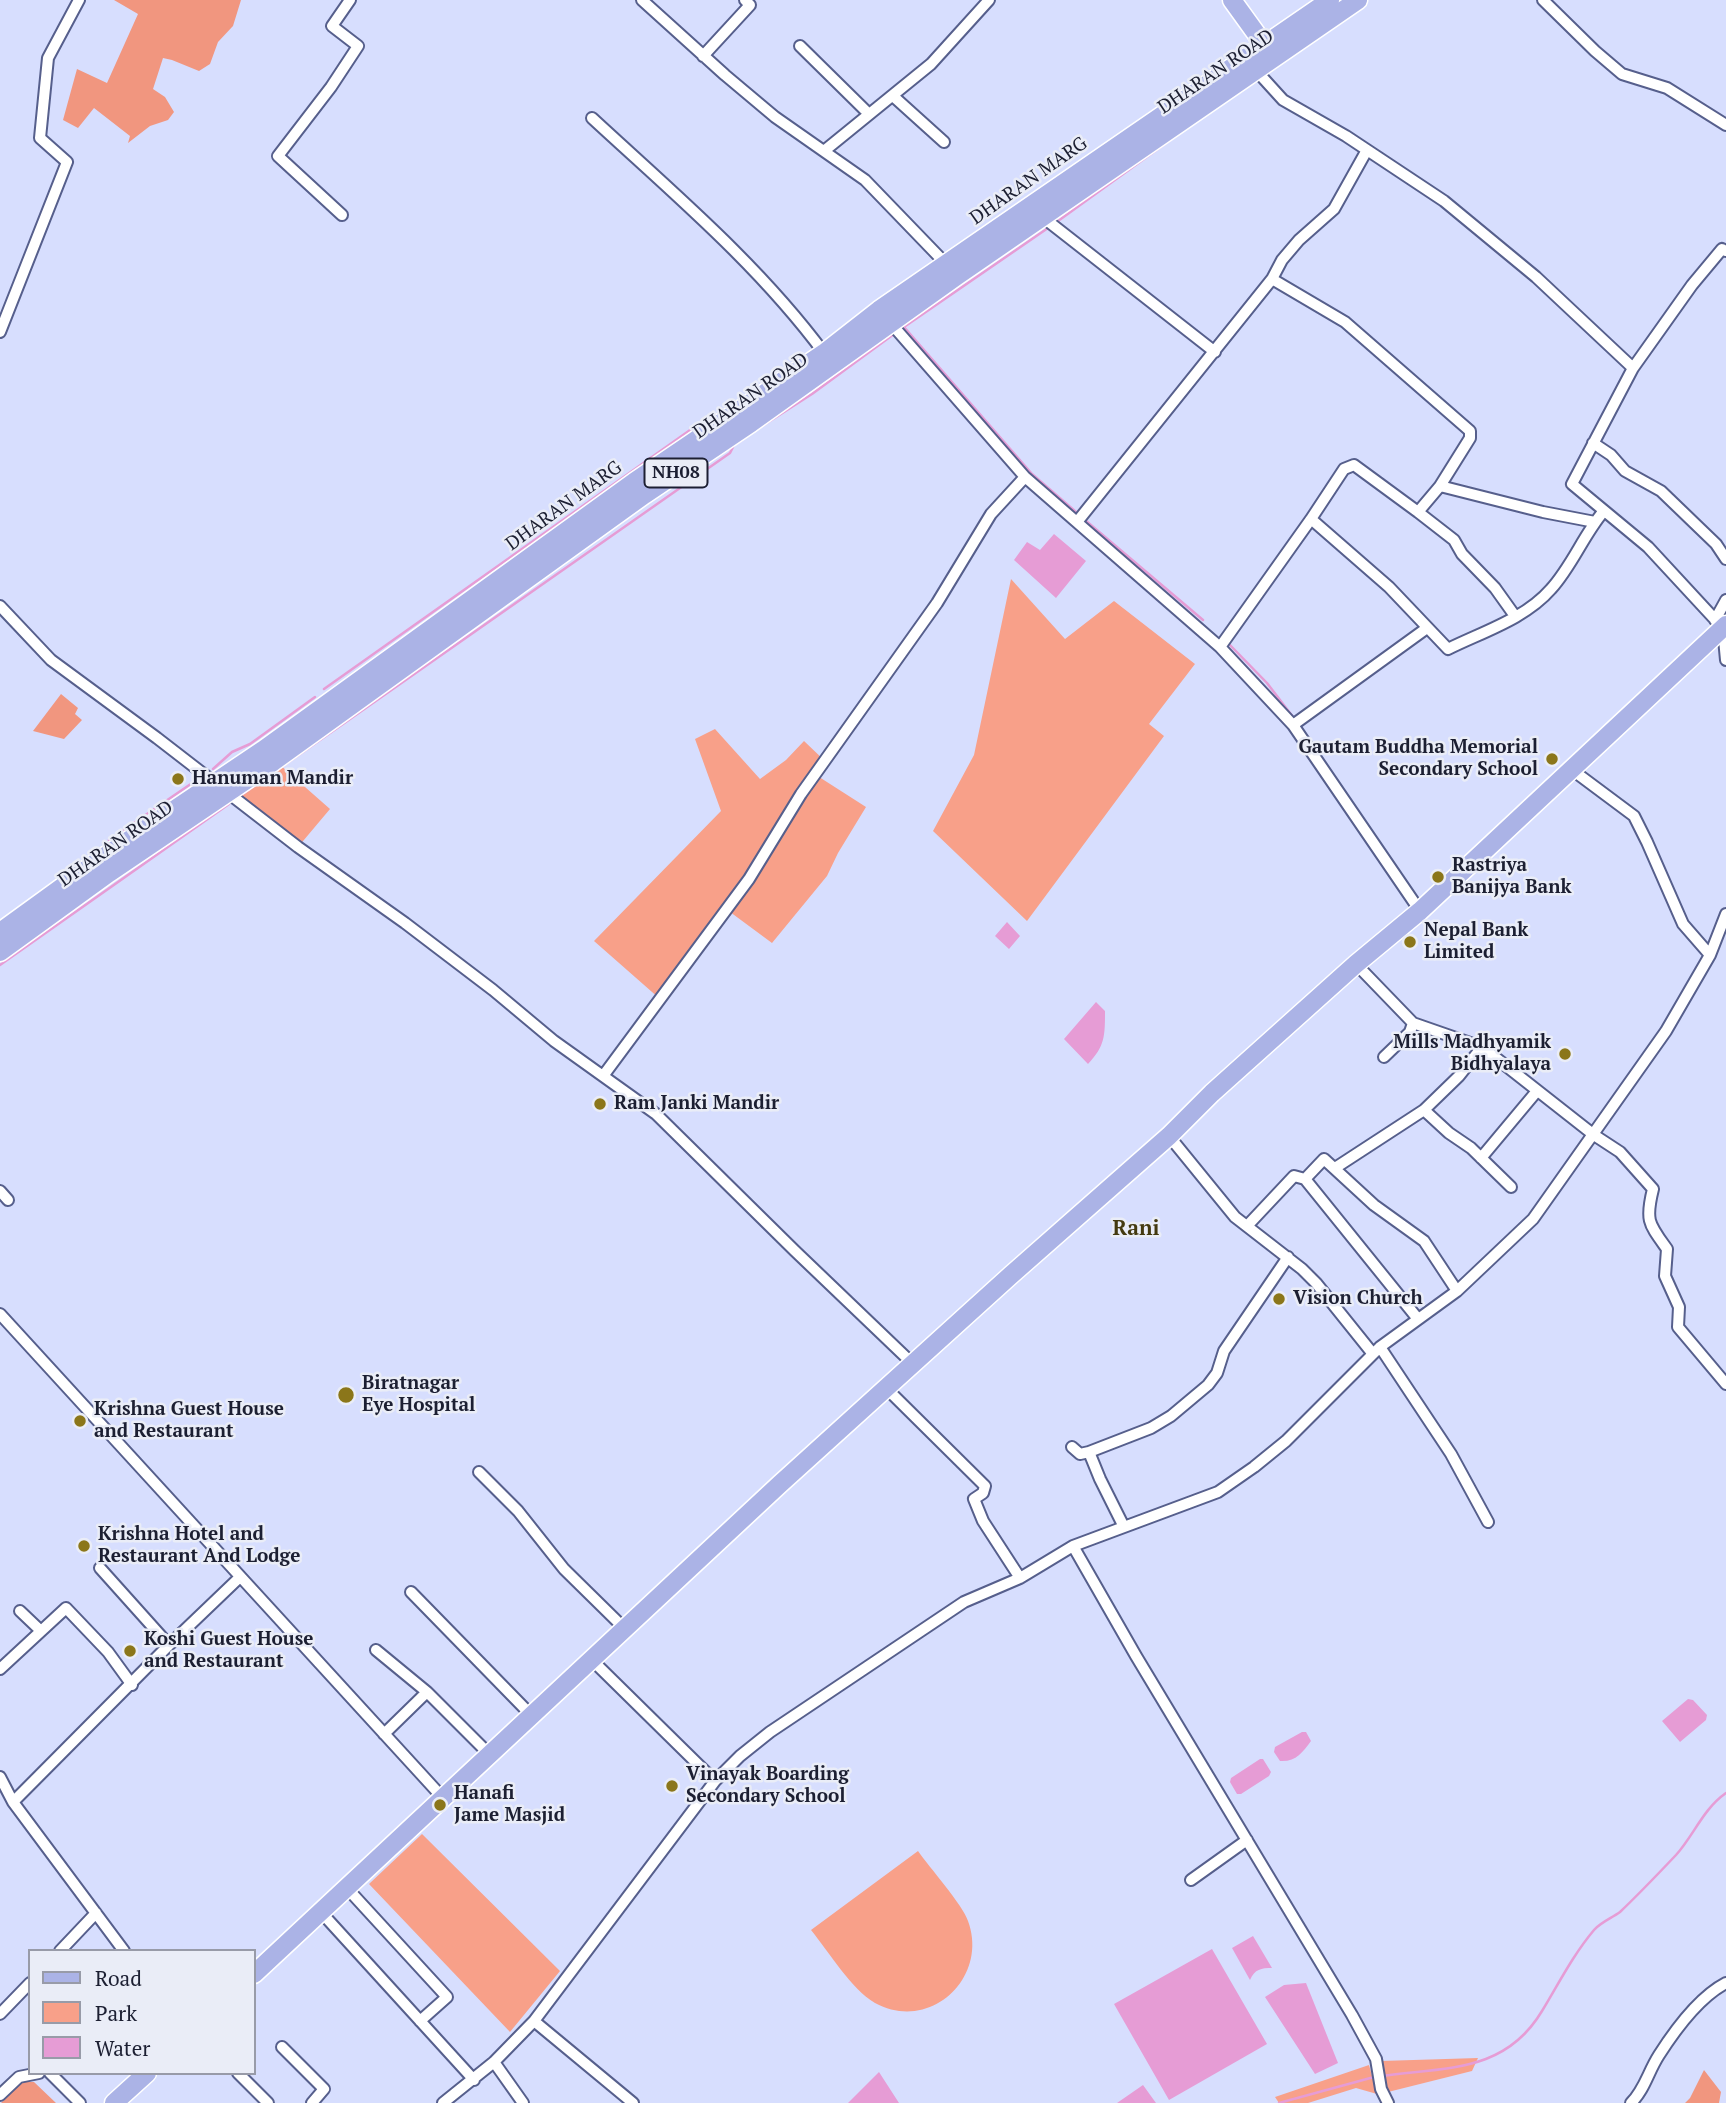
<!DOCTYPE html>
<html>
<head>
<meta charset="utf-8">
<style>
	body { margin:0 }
	#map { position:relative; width:1726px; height:2103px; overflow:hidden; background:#d7defe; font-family:"PT Serif",serif }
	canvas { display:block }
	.legend { position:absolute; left:28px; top:1949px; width:228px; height:126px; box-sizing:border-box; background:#eaedf7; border:2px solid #989ba8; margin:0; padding:9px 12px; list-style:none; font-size:21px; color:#1c1f32 }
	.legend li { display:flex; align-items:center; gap:14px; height:35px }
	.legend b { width:35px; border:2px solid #989ba8 }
</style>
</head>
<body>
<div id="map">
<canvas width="1726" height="2103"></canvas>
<ul class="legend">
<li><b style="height:9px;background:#abb3e6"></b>Road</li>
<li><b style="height:19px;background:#f8a089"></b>Park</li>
<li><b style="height:19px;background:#e69cd5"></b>Water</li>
</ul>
</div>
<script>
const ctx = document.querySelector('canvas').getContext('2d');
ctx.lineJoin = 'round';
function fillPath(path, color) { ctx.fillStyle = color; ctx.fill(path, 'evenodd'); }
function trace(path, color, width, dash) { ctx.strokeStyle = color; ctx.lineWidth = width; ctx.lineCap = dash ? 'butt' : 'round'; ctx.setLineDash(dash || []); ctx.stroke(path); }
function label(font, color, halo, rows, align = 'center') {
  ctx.font = font + ' "PT Serif",serif'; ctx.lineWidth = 5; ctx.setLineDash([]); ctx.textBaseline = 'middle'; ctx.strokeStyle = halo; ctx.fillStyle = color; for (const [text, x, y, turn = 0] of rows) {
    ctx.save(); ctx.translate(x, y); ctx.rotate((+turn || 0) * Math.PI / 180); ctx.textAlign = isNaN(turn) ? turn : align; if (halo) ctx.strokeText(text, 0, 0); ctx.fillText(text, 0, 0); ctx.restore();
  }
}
fillPath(new Path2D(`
	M1011,579l54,60 49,-38 81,63 -46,60 15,12 -137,185 -94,-90 41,-76z
	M715,729l45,50 26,-19 18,-19 22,21 -10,13 50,32 -28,46 -11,23 -55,67 -46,-34 -66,90 -66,-58 127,-130 -26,-72z
	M263,750l67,59 -32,38 -71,-54z
	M422,1834l138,137 -50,61 -141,-148z
	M918,1851c11,16 45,54 50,70 21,57 -38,112 -93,82 -24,-14 -46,-51 -64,-73z
	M1478,2058l-6,13 -84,21 -7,-31z
	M1369,2065l8,29 -21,-6 -48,15h-29l-4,-6z`), '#f8a089');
fillPath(new Path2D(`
	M114,0h127l-8,26 -15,16 -8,22 -11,7 -27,-11 -9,-2 -10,31 12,8 9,15 -6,8 -18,6 -22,17 2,-7 -36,-28 -16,20 -15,-8 14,-51 30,14 31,-69z
	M61,694l17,14 -3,6 7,6 -18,19 -31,-8z
	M1704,2070l17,22 -2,11h-34l5,-5z
	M22,2082h12l22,21h-55z`), '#f1967f');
fillPath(new Path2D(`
	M1054,534l32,27 -30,37 -42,-38 13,-18 13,8z
	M1007,922l13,14 -11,13 -14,-13z
	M1096,1002l9,9c0,25 0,35 -17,53l-24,-25z
	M1688,1699l5,1 14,15 -1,5 -26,22 -18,-21z
	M1302,1732h4l5,9c-9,12 -15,21 -31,20l-6,-9 1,-5z
	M1260,1759h3l8,13 -2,4 -28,18h-4l-7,-12 1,-4z
	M1253,1936l19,32c-11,0 -17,1 -22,12l-18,-32z
	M1212,1949l55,95 -98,56 -55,-96z
	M1306,1983l32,80 -23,11 -50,-77 19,-12z
	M879,2072l20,31h-51z
	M1143,2085l13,18h-39z`), '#e69cd5');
trace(new Path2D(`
	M1058,221l133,-96
	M1048,228l-144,99 128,147 44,38
	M759,428l53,-34 82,-60
	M1085,520l118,100
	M1228,643l39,40 26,34
	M324,689l376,-266
	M213,769l19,-17 18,-8 65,-47
	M240,796l490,-343 4,-8 8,-5
	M109,840l89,-61
	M0,965l229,-161
	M1382,2076c64,-9 123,-3 160,-65 17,-28 31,-56 52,-81 7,-8 18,-12 26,-18 19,-18 38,-38 56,-57 18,-20 27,-46 50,-62
	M1279,2103l95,-26`), '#e69cd5', 2.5);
const street = new Path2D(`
	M642,0l83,75 50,42 90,63 83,86
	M1543,0l52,51 27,23 45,14 59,37
	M800,46l69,68
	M703,56l47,-51 -5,-5
	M1253,67l30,33 63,36 98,65 92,76 97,91
	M893,96l51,46
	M592,118c80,74 166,146 232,235
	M1367,150l-33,59 -35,31 -17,20 -10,19 73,43 125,109v7l-30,48
	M824,151l107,-87 58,-64
	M342,215l-64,-59 53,-69 27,-41 -26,-20 18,-26
	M1040,215l175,137
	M1726,251l-4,-2 -30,36 -59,83 -61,116 76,63 75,81 3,32
	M888,320l137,157 195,170 73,78 127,186
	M0,332l67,-170 -27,-24 8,-80 31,-58
	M1593,443l18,12 14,16 36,20 55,53 10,15
	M1418,512l36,28 8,14 33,34 20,28
	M1077,522l195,-243
	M1595,522l-52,-10 -103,-26 -22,26 -64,-47 -10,4 -33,50 78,68 59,62c34,-17 77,-30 103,-60 21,-23 32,-53 52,-77
	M0,606l51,54 106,78 141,109 107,76 88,67 61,51 102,73 139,137 117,112
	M1715,620l11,-20
	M1220,647l91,-128
	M1293,725l134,-97
	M1571,769l63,47 13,26 36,82 27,31
	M1356,964l57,59 69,24 112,88 26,17 33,37c-8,32 -4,35 14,60l-2,27 14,31 -1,20 48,57
	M1384,1057l26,-25 3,-9
	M603,1076l146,-197 52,-85 136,-191 54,-89 34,-37
	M1424,1110l25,23 22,15 40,39
	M1169,1136l66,81 67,52 14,14 57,71
	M1481,1158l56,-67
	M1335,1168l89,-58 35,-34 23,-29
	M1305,1179l19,-20 50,46 50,36 33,50
	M0,1191l8,9
	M1247,1226l47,-50 11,3 113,140
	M0,1314l443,484
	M1380,1347l71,107 37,68
	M886,1388l99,98 -2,7 -9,6 9,22 37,57
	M1072,1447l8,7 9,-2 62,-24 20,-12 37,-31 9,-12 7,-22 64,-94
	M1089,1452l11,27 24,48
	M479,1472l39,39 46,58 60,59
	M1073,1546l63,110 216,359 24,44 5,30 7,14
	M100,1568l69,77
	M411,1592l121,124
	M20,1611l21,20
	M376,1650l51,42 63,63
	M592,1660l123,121
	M0,1669l66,-61 42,44 24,33
	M384,1734l43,-42
	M0,1777l13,25 111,149
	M13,1802l156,-157 71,-68
	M1191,1880l56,-40
	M346,1887l101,110 -27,24
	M320,1911l154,169
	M60,1951l36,-38
	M0,2014l30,-31
	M534,2021l99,82
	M282,2047l42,42 -12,14
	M494,2062l29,41
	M50,2073l30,30
	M238,2073l30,30
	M0,2095l19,-18 20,-4
	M443,2103l51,-41 40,-41 181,-240 25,-25 30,-24 194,-130 56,-24 53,-32 145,-54 36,-25 32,-26 94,-94 77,-56 76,-72 133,-188 44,-76 16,-41
	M1631,2103c14,-14 17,-31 28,-48 16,-25 40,-58 67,-72`);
const primary = new Path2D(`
	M1232,0l39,54
	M0,932l98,-71 165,-111 371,-268 190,-129 55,-43 451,-310
	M0,952l109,-79 164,-111 371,-267 107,-72 206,-147 401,-276
	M254,1974l526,-490 231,-209 158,-139 43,-43 144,-129 64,-53 306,-286
	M114,2103l33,-30`);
trace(street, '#565f8c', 14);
trace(primary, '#fff', 21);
trace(street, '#fff', 10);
trace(primary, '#abb3e6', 18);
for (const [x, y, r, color] of [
	[1552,759,7,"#8b761a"],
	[178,779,7,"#8b761a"],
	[1438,877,7,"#8b761a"],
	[1410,942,7,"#8b761a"],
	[1565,1054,7,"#8b761a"],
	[600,1104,7,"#8b761a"],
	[1279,1299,7,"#8b761a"],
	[346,1395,9,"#8b761a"],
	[80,1421,7,"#8b761a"],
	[84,1546,7,"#8b761a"],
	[130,1651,7,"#8b761a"],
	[672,1786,7,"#8b761a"],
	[440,1805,7,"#8b761a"]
]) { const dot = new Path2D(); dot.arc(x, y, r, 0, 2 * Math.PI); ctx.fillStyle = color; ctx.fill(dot); trace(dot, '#eaedf7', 2.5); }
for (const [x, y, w] of [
	[676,473,63]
]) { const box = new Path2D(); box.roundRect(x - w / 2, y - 14.5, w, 29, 5); ctx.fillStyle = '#eaedf7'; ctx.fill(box); trace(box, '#1c1f32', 2); }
label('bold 18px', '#1c1f32', null, [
	["NH08",676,473]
]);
label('19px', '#1c1f32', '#eaedf7', [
	["DHARAN ROAD",1216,72,-34],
	["DHARAN MARG",1029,181,-35],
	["DHARAN ROAD",751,396,-35],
	["DHARAN MARG",564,506,-36],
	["DHARAN ROAD",116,844,-35]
]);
label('bold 19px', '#1c1f32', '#eaedf7', [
	["Gautam Buddha Memorial",1538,748,"right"],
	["Secondary School",1538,770,"right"],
	["Hanuman Mandir",192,779],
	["Rastriya",1452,866],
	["Banijya Bank",1452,888],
	["Nepal Bank",1424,931],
	["Limited",1424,953],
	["Mills Madhyamik",1551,1043,"right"],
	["Bidhyalaya",1551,1065,"right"],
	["Ram Janki Mandir",614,1104],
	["Vision Church",1293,1299],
	["Biratnagar",362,1384],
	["Eye Hospital",362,1406],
	["Krishna Guest House",94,1410],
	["and Restaurant",94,1432],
	["Krishna Hotel and",98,1535],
	["Restaurant And Lodge",98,1557],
	["Koshi Guest House",144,1640],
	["and Restaurant",144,1662],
	["Vinayak Boarding",686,1775],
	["Secondary School",686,1797],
	["Hanafi",454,1794],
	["Jame Masjid",454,1816]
], 'left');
label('bold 21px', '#443a10', '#eaedf7', [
	["Rani",1136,1229]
]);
</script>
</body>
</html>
